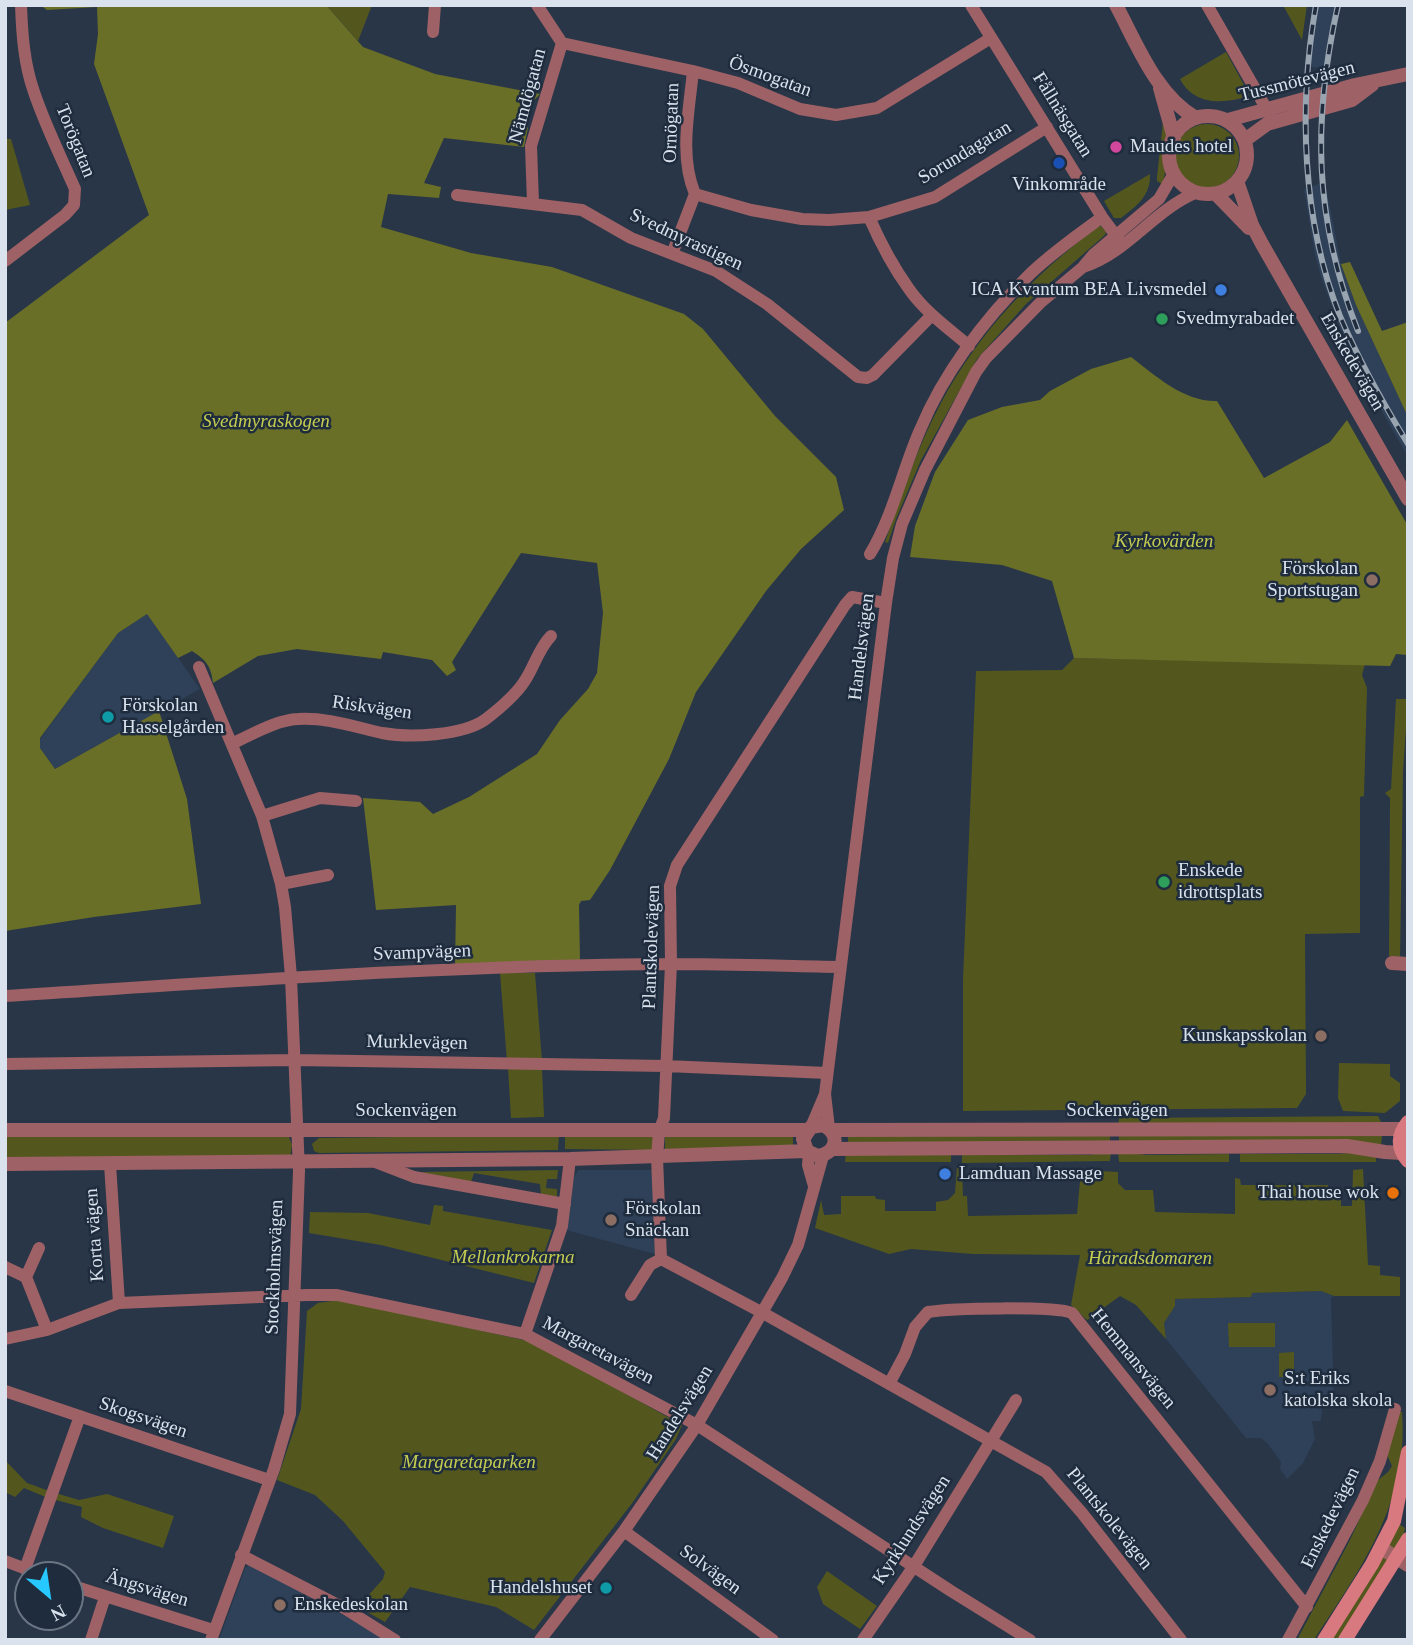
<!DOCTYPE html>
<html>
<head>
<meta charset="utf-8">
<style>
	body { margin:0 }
	#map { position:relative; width:1413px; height:1645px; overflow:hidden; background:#283648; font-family:"Times New Roman",serif }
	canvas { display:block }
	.frame { position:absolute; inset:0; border:7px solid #d9e2ed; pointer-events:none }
	.north { position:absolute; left:14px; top:1561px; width:70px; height:70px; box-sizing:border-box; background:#1e2c3d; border:2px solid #697583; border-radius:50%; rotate:151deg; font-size:19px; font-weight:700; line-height:28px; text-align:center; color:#d9e2ed }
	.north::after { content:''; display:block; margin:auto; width:24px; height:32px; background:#27c8ff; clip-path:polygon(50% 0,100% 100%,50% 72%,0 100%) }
</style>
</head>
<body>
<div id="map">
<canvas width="1413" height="1645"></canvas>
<div class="frame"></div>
<div class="north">N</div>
</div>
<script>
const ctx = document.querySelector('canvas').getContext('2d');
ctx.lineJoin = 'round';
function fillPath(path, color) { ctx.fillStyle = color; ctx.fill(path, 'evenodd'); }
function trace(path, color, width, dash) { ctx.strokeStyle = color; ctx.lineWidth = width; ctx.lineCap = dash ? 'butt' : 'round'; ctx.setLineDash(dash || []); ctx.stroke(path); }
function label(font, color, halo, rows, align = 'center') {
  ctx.font = font + ' "Times New Roman",serif'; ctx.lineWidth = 5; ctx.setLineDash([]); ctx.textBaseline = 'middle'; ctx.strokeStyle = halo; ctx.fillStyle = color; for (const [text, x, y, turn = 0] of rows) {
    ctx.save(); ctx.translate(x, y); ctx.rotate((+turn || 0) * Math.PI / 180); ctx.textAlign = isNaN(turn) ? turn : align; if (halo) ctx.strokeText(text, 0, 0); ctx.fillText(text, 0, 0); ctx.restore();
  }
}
fillPath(new Path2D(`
	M1313,5h25l-11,63 -21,-1z
	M1325,182l16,82 15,41 52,112v40l-56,-98 -30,-79 -7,-25 -11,-66z
	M147,614l53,75 -145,80 -15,-21v-9l78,-106z
	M578,1170h75l2,84 -89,-24 8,-53z
	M1321,1291l13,5 -3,2 3,103h-11l-2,20h-9l3,18 -12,24 -16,16 -7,-10 1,-7 -13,-18 -7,-6h-15l-80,-99 -2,-16 11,-17v-7l75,-2 1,-4z
	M249,1565l48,23 91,52h-169l26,-72z`), '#2e4158');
fillPath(new Path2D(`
	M326,5h46l-14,36z
	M1283,5h24l-5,35z
	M1226,52l24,44c-26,8 -56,10 -70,-17z
	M1163,122l5,12c-6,18 1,34 -6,50l-5,-3v-4z
	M1175 156a32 32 0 1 1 64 0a32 32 0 1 1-64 0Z
	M5,136l1,3h5l19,66 -25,5z
	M1150,174c1,21 -13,32 -29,44h-7l-10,-17z
	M1101,226l5,6 -1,3 -79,69 -49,55 -56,101 -25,59 -8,24 -3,-1c17,-47 32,-95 56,-139 38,-71 92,-127 155,-175z
	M1074,658l291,6 -3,11 5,13 -3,108 -4,1v136l-55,1 1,160 -9,14 -334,3v-132l13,-308 86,-1z
	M1396,699h12l-5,73 -3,185 -11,-1 1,-158 -5,-5 6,-4z
	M500,973h35l7,88 -35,1z
	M1339,1063l51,1v12l10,7v18l-15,12 -42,-2 -5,-13z
	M508,1068h34l2,49 -33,1z
	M1378,1116l4,8 -264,4 1,-10z
	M1110,1134v7l-262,2v-7z
	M1119,1134l263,1 -1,11 -262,-3z
	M5,1135l284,2 3,8 -2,13h-285z
	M559,1135l-1,15 -239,3 -5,-2 -2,-7 7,-6z
	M793,1135v13l-128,2v-13z
	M565,1136h88v14l-88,-1z
	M1102,1151h9l-1,10 -148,2v-8h129z
	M1118,1151l28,4 83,-1v8h-110z
	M846,1152l105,3v7h-106z
	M1353,1152l23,5v5h-136v-8h99z
	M957,1168h5l1,28h4l1,20 109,-2 4,-44 37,2v11l7,7h28l2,22 80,2v-36l5,1 1,6h87v6l13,-1v16h11l1,-36 10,-1 5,96 12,1v9l20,2v19h-66l-13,-5 -69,2 -1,4 -76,2v7l-11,17 2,16 -30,-34 -16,-9 -33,24 -16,-15 9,-50 -107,-1 -62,-5 -22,5 -74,-26 6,-28 3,15 17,-1v-18h34l1,3 9,1v11h51v-9l12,-2 7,-7z
	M558,1170l-1,9h-10l-1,9 11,1v8l-16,-2 -1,-11 -66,-11 -3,9 -52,-10z
	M434,1205l9,1v5l109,19 -18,53 -153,-38 -72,-12 1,-21 58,1 62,12z
	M339,1300l194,42 149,83 -6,14 -43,63 -99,128 -38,-23 -86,-20 -25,35 -27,-15 25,-28 2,-7 -42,-51 -28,-26 -38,-15 24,-71 6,-98 11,-8z
	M1228,1323h47v24h-46z
	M1294,1352v25h-15v-24z
	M1397,1412h5c7,91 -41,156 -88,228h-17l53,-100 27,-59 11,-9 4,-6 -6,-13z
	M5,1460l22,23 25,9 27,8 28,-6 67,22 -11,32 -60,-20 -22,-11 1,-10 -34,-9 -24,-10 -9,9 -10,-5z
	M1399,1524l6,4 -2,10 -63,102h-10z
	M827,1571l50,35 -17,23 -37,-25 -6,-17z`), '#53571e');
fillPath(new Path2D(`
	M40,5h286l37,42 72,27 105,20 -15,16 -2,12 5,6 -4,19 -80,-9 -20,45 17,4 -2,11 -51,-4 -7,33 90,26 81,14 132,47 19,15 72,87 61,61 8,33 -43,39 -35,42 -70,101 -27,67 -59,111 -20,30 -9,1 -2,4 1,56 -125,7 1,-63 -80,5 -13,-112 57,4 13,12 36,-17 68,-43 23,-34 28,-31 9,-16 6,-60 -6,-50 -76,-10 -69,109 4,8 -9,6 -15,-16 -49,-8 -2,7 -84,-10 -39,7 -45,27c-2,-17 -7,-23 -21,-32l-14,7 -31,-44 -29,19 -78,105v10l15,21 104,-58 28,88 14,105 -107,13 -89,14v-608l144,-108 -55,-151 4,-30 -1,-27 -50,3z
	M1350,262l32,69 26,-9v95l-52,-112 -15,-41z
	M1131,357c25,19 53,45 86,44l47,77 66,-36 17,-22 61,106v129l-12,-1 -6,12 -316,-8 -22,-77 -50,-16 -92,-8 5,-31 20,-54 33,-52 34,-13 38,-7 10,-9 41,-22z`), '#6a6f27');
trace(new Path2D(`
	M971,5l131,212 21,28
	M1207,5l63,110
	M433,32l2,-27
	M562,43l131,28 45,12 62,26 36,6 41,-7 114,-70
	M695,194l56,16 51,9 27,1 40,-3 66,-20 112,-70
	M457,195l125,15 49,28 85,33 51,33 91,73 9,1 6,-3 59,-60
	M533,203l-2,-57 31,-103 -25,-38
	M869,217c11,25 24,50 40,72 16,23 39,39 60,57
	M672,254l23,-60c-16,-38 -6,-82 -2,-123
	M5,261l60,-46 9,-10 1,-16c-14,-32 -30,-64 -41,-97 -10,-28 -12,-58 -13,-87
	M1083,267c43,-13 70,-56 112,-74
	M870,554c23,-38 32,-83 50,-124 23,-56 64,-110 107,-153 23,-23 50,-41 75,-60
	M886,603l-34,-6 -7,8 -168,260 -7,21 1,78 -7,154 -5,14 -2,25 4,102 102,54 283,159 36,41 99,127
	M199,667l63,149 19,68 4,23 6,70 8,194 -9,243 -16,55 -63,171
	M233,743c20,-9 43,-23 65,-24 27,-2 57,8 84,14 27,5 81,3 104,-14 13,-10 28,-22 38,-37 10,-14 14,-33 27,-46
	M262,816l58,-18 36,3
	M281,884l47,-9
	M5,996c222,-14 444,-31 666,-32 56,0 113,2 169,3
	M5,1064l290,-4 371,6 161,7
	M825,1094l4,34
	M811,1127l14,-33 61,-491 7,-45 9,-34 23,-54 51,-98 10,-14 54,-55 43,-36 11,-13 65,-55 14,-24
	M809,1153l-1,12 6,21
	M375,1162l39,15 151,27
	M110,1164l9,139
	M5,1267l21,10 21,53
	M26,1277l13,-29
	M631,1295l19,-30 11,-6
	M525,1334l37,-108 8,-67
	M5,1339l42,-9 72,-27 188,-8h30l188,39 172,91 254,166 79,49
	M889,1384l16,-30 10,-27 13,-15c22,-4 127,-6 144,1l235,294
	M5,1391l264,89
	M624,1531l149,109
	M241,1555l103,53 51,32
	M5,1561l37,14
	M25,1569l55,-153
	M70,1585l143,45
	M91,1640l14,-43
	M540,1640l84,-109 73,-106 85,-147 16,-33 25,-89
	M863,1640l51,-74 102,-166
	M1288,1640l75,-140 17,-39 15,-52`), '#9e6165', 12);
trace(new Path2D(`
	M1116,5c21,39 40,90 80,113
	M1160,88l14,50
	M1169 155a39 39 0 1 1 78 0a39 39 0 1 1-78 0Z
	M1228,120l127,-35 53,-11
	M1245,140l22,-16 85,-24 20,-15
	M1237,181l15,44 10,19 146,255
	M1216,194l33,34
	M1392,963l16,1
	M5,1130h802
	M832,1130l570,-1
	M832,1149l515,-3 38,6 16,1
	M5,1164l565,-5 237,-8 11,5c19,-3 23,-22 5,-31l-12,2 -8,12 4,12
	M1381,1548l27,17`), '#9e6165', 14);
trace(new Path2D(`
	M1408,1122c-11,13 -11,26 0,39
	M1324,1640l48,-76 22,-43 14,-69
	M1345,1640l63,-101`), '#d8787f', 14);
const rail = new Path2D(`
	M1316,5c-18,101 -14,216 24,311 19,45 43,87 68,128
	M1338,5c-26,116 -24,215 20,326`);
trace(rail, '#99a4b1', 6);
trace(rail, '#1e2c3d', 3.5, [10]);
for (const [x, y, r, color] of [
	[1116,147,7,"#d1479c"],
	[1059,163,7,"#1a4fb4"],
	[1221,290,7,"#3f7fe0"],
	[1162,319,7,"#2e9e5b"],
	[1372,580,7,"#8d6e63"],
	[108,717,7,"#0f9aa8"],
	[1164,882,7,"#2e9e5b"],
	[1321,1036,7,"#8d6e63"],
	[945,1174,7,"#3f7fe0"],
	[1393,1193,7,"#e8710a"],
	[611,1220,7,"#8d6e63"],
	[1270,1390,7,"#8d6e63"],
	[606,1588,7,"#0f9aa8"],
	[280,1605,7,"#8d6e63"]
]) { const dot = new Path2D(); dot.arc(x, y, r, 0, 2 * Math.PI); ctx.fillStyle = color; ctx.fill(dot); trace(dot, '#1e2c3d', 2.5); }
label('19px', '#d9e2ed', '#1e2c3d', [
	["Ösmogatan",770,77,20],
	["Tussmötevägen",1297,82,-14],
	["Nämdögatan",528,96,-75],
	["Fållnäsgatan",1062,115,58],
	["Ornögatan",672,123,-88],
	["Torögatan",75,141,68],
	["Sorundagatan",965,153,-31],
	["Svedmyrastigen",686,240,25],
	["Enskedevägen",1352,362,60],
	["Handelsvägen",862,647,-83],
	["Riskvägen",372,708,8],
	["Plantskolevägen",652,947,-88],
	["Svampvägen",422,953,-2],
	["Murklevägen",417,1043,1],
	["Sockenvägen",406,1111],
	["Sockenvägen",1117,1111],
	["Korta vägen",95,1235,-94],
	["Stockholmsvägen",275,1267,-88],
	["Margaretavägen",598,1351,28],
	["Hemmansvägen",1133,1359,51],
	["Handelsvägen",680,1413,-58],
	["Skogsvägen",143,1418,19],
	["Enskedevägen",1331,1518,-64],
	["Plantskolevägen",1109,1519,51],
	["Kyrklundsvägen",912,1530,-57],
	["Solvägen",710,1570,36],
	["Ängsvägen",147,1589,17]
]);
label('19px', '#d9e2ed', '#1e2c3d', [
	["Maudes hotel",1130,147],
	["Vinkområde",1059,185,"center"],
	["ICA Kvantum BEA Livsmedel",1207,290,"right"],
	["Svedmyrabadet",1176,319],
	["Förskolan",1358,569,"right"],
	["Sportstugan",1358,591,"right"],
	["Förskolan",122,706],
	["Hasselgården",122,728],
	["Enskede",1178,871],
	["idrottsplats",1178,893],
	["Kunskapsskolan",1307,1036,"right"],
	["Lamduan Massage",959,1174],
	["Thai house wok",1379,1193,"right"],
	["Förskolan",625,1209],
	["Snäckan",625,1231],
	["S:t Eriks",1284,1379],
	["katolska skola",1284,1401],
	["Handelshuset",592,1588,"right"],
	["Enskedeskolan",294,1605]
], 'left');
label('italic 19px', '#c5cd50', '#1e2c3d', [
	["Svedmyraskogen",266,422],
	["Kyrkovärden",1164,542],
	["Mellankrokarna",513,1258],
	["Häradsdomaren",1150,1259],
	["Margaretaparken",469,1463]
]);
</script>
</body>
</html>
